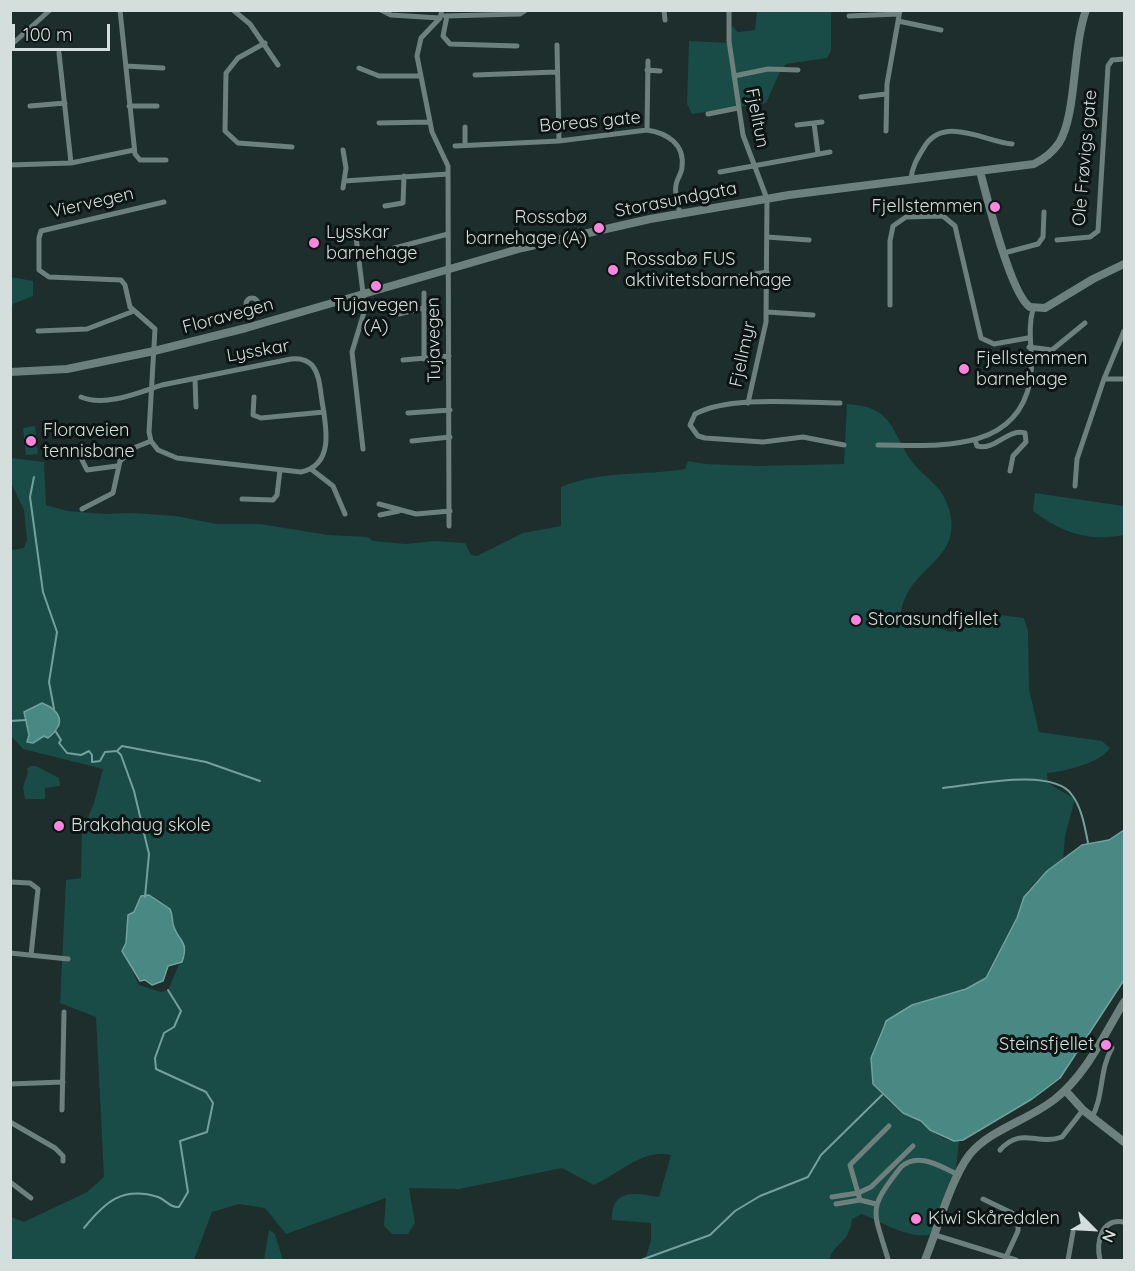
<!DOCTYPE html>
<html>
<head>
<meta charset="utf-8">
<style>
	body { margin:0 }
	#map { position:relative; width:1135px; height:1271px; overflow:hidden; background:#1d2e2c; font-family:Quicksand,sans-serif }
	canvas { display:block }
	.frame { position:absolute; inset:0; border:12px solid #d3dedd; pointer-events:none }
	.north { position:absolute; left:1063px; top:1199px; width:60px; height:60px; -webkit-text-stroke:4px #0d1414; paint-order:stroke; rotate:114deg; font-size:16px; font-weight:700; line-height:24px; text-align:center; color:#d3dedd }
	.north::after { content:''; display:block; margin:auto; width:21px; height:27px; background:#d3dedd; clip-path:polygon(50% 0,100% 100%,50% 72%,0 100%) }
	.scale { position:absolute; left:12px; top:24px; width:98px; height:27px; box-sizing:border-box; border:3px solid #d3dedd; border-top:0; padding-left:8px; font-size:18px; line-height:21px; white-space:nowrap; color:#d3dedd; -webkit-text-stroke:4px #0d1414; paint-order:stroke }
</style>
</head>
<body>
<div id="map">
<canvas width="1135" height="1271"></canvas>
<div class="frame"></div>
<div class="north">N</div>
<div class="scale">100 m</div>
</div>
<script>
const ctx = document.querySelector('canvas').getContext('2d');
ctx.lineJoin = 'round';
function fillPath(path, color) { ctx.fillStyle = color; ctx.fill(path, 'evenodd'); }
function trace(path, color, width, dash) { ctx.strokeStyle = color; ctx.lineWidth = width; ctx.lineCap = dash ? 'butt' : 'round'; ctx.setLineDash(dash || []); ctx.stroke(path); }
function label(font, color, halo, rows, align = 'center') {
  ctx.font = font + ' Quicksand,sans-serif'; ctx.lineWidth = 6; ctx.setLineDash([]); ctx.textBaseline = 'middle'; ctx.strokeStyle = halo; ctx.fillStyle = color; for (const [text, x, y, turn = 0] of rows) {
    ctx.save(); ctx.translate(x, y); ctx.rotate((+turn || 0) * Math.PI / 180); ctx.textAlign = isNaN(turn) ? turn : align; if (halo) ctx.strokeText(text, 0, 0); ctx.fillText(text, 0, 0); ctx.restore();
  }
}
fillPath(new Path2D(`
	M757,11h74v40l-4,7 -41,6 -7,10 -13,29 -74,11 -5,-10 2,-63 41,2 -1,-20 9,9 17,-2z
	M11,277l22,4v15l-20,8 -2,5z
	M847,404c42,3 42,19 61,52 10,17 30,26 38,45 25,61 -42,64 -45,115l50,16 49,-17 24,3 4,13 1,58 10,43 63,9 8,7c-8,14 -46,24 -63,25l1,10 27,16 -10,37 -2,24c-13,7 -32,24 -39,37 -4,7 -5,15 -8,22 -4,11 -10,22 -15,33 -4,8 -8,18 -13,24 -28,31 -88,14 -109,61 -5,10 -8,19 -7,30 2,23 19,40 40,50 15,7 29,27 47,23l-3,30 -20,63c-24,9 -52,-10 -74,-19l-10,5c-3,26 -17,22 -23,41h-184l6,-20v-17l-39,-3c-1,-32 24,-27 47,-23l12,-42c-27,-7 -54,20 -77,30l-32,-17 -103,21 -50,-1 6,35 -7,11h-16l-8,-8 2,-28 -100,36 -21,-26 -26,-4 -27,8 -18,48h-183v-43l13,5 63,-30 17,-15 -8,-160 -36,-14 6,-123 15,-2 1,-46 12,-29 9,-34 -80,-20 -12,-13v-186l13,-2 3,-8 -3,-30 -13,-27v-25l33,4 2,43 21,6 37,3 29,-1 43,3 40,8h44l68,11 40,2 5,4 33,3 28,-3 31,2 6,12 6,1 46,-23 38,-7v-39c40,-17 82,-11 124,-18l3,-8 17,3 53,2 86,-2zM24,712l36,16 -11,10 -5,-2 -17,6 2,-7zM132,952l50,5 -14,33 -7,2 -22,-7 -9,-20z
	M35,426l3,28 -12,1 -3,-27z
	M1035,493l89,13v29c-36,7 -62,-2 -91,-24z
	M30,766h6l23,12 1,8 -15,2v11h-20l-2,-12 5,-15 -1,-3z
	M269,1230l6,4 8,26h-19z`), '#194b47');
const water = new Path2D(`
	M42,703c20,8 24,21 6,35l-4,-2 -11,7 -6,-1 2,-7 -5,-23z
	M1124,830v150l-64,98 -28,21 -69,41 -9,1 -24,-11 -9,-9 -18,-8 -30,-29 -2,-26 13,-31 2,-6 26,-16 54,-16 20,-11 31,-60 7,-21 23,-26 35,-26 27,-5z
	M149,895l21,14c3,6 2,10 3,15 4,17 17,16 9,38l-14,4 -5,15 -11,4 -7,-5 -5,1 -18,-30 4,-8 2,-28 6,-3 7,-16z`);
fillPath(water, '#498883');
trace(water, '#72a29e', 1.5);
trace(new Path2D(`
	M34,477l-4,20 13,95 14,40 -8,50 5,27
	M10,721l16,-1
	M56,732l5,8 -2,3 8,10 14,2 8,-4 3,4v7l8,-1 5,-9 12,-1 4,4 13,36 15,63 -4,43
	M117,751l5,-5 84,16 54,19
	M943,788c31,-3 110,-21 129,7 10,13 13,33 16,48
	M84,1228c21,-26 38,-42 74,-31 8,3 12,11 21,10l9,-15 -8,-51 27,-9 6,-29 -7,-11 -50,-23 -1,-11 9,-25 10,-6 7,-16 -13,-21
	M641,1260l69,-25 25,-24 25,-15 48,-19 13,-22 61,-60`), '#72a29e', 2);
trace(new Path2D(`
	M120,10l15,144 5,6h26
	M233,10l17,14 28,41
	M381,10l10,5 49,3
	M442,10l-2,8 -19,20 -4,18 15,76 16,34 1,360
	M664,10l1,10
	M729,10v31l14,94 24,64 -1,123 -18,81
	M445,16l75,-2 6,-4
	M447,16l-4,20 7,8 67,2
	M849,16l50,-2
	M898,21l43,9
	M265,43l-27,15 -12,15 -1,58 13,12 54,4
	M557,45l2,96
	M10,46l40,-36
	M59,53l12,110
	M126,66l37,2
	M359,68l20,8h42
	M647,70l13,1
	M475,75l81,-3
	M734,76l34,-7 30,1
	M861,97l25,-3
	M30,106l35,-3
	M129,106h28
	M708,114l30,-6
	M379,123l51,-1
	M814,123l4,31
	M797,125l25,-3
	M465,127v18
	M647,130l1,-69
	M886,131l1,-47 13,-74
	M455,146l104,-5 88,-11c20,3 38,14 35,37 0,6 -5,11 -6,18 -2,9 2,19 4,28
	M343,150l3,18 -3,20
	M10,165l61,-2 63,-13
	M720,172l110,-20
	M911,179c1,-12 6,-20 12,-30 19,-35 60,-8 89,-5
	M344,181l104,-7
	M385,206l18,-3 1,-27
	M355,229l10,80 -13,43 11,97
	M767,237l42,3
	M1057,240l33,-3 8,-6 10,-165 4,-6 12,-1
	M383,251l65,-17
	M1004,253l34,-9 5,-7 1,-25
	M708,282l59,-10
	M424,293v66
	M246 304a6 6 0 1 1 12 0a6 6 0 1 1-12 0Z
	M890,305v-64l3,-15 13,-9 37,-1 12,10 26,112 13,6 34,-6
	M767,312l46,3
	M399,314l24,-6
	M38,331l49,-2 47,-18
	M1029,347l23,3 33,-27
	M403,360l46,-4
	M195,379l1,28
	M1104,379h20
	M81,397c24,10 57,-4 81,-12l129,-26c8,-1 15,0 21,6 8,10 8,24 10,36 4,25 13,64 -21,71l-124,-14 -19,-8 -7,-9 -2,-9 6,-103 -25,-22 -5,-22 -4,-5 -72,-3 -10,-7v-32l2,-7 123,-29
	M254,397l-1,18 8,3 63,-6
	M840,403c-39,0 -110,-8 -145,11l-5,11 8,11 7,2 58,4 40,-5 41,8
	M408,413l42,-3
	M975,440l2,6c18,5 31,-18 48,-13l1,9 -13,14 -3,15
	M412,441l38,-4
	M878,445c56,0 137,10 152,-63 5,-25 -4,-48 3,-73
	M82,460l5,10 30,-4
	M311,469l22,17 12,28
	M1075,486l2,-27 27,-80 20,-48
	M242,499l31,1 4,-5 3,-25
	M379,504l37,10 34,-3
	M82,509l31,-16 7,-32 16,-14 15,-6
	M380,515l19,-4
	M10,882l20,1 8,6 -7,66
	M10,953l58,6
	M10,1084l53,-2
	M62,1110l2,-98
	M1092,1117c12,-21 7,-47 20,-69
	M10,1122l45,26 8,8v5
	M1000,1150c21,-24 37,-4 62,-13l21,-27
	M10,1182l21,16
	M832,1197l26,-4 13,-6 42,-41
	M983,1199l29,14 6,7v11l-12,26
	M860,1200l-10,-35 39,-39
	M836,1204l24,-4 16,4
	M935,1235l81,25
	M888,1259c-15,-50 -21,-49 13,-92 17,-16 40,0 58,8
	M1068,1260l5,-28
	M1100,1260c-4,-18 1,-42 24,-38`), '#6d807e', 5);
trace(new Path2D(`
	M980,171c7,27 31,124 50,136l15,1 48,-29 31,-15
	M10,372l57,-3 87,-18 92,-23 276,-80 128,-29 139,-24 245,-31c10,-5 18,-11 25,-21 18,-29 13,-94 27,-133
	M1065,1090l18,20 41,32
	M925,1260c12,-29 26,-82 45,-106 21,-25 59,-34 85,-55 31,-24 49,-64 69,-97`), '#6d807e', 8);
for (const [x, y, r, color] of [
	[995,207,6,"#ff85de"],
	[599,228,6,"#ff85de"],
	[314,243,6,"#ff85de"],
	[613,270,6,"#ff85de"],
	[376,286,6,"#ff85de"],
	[964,369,6,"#ff85de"],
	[31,441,6,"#ff85de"],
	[856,620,6,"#ff85de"],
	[59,826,6,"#ff85de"],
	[1106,1045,6,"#ff85de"],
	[916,1219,6,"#ff85de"]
]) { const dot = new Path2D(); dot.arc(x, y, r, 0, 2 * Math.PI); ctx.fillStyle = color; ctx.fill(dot); trace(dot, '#0d1414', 2); }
label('18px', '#d3dedd', '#0d1414', [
	["Fjelltun",757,118,79],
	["Boreas gate",590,122,-5],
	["Ole Frøvigs gate",1085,158,-85],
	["Storasundgata",676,200,-11],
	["Viervegen",92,203,-13],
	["Floravegen",228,316,-15],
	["Tujavegen",434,340,-91],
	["Lysskar",258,351,-10],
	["Fjellmyr",743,354,-78]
]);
label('18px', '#d3dedd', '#0d1414', [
	["Fjellstemmen",983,207,"right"],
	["Rossabø",587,218,"right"],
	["barnehage (A)",587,239,"right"],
	["Lysskar",326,233],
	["barnehage",326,254],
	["Rossabø FUS",625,260],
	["aktivitetsbarnehage",625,281],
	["Tujavegen",376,306,"center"],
	["(A)",376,327,"center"],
	["Fjellstemmen",976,359],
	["barnehage",976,380],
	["Floraveien",43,431],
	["tennisbane",43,452],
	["Storasundfjellet",868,620],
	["Brakahaug skole",71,826],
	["Steinsfjellet",1094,1045,"right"],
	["Kiwi Skåredalen",928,1219]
], 'left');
</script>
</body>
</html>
